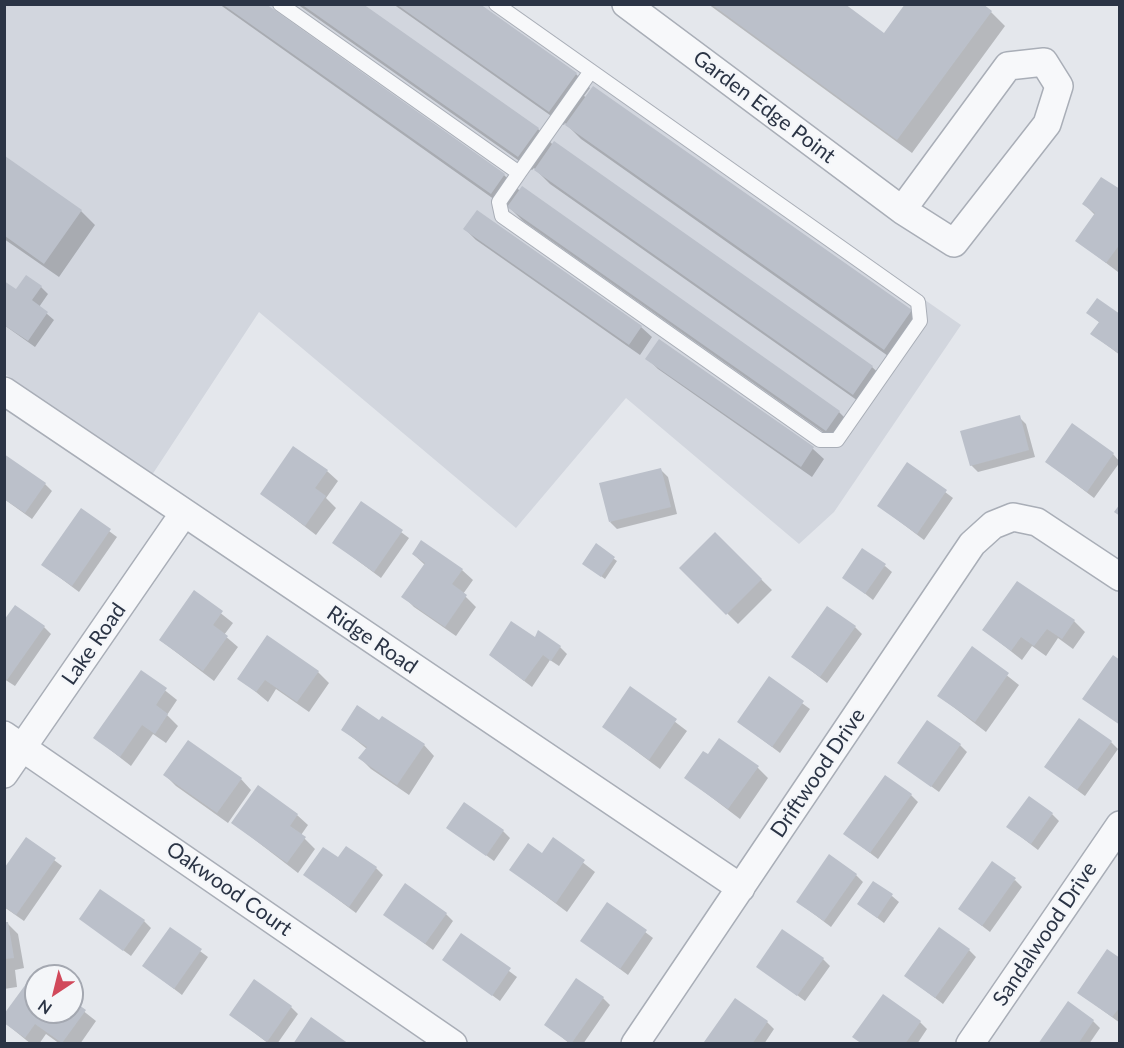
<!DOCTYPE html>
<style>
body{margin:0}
#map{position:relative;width:1124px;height:1048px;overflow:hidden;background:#e4e7ec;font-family:Lato,sans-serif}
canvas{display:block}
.frame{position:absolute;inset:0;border:6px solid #2b3445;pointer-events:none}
.north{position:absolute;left:24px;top:964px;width:60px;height:60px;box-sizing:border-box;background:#f4f6f9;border:2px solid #a4a8b1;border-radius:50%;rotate:215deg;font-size:16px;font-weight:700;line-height:24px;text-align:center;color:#2b3445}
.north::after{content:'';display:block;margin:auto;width:21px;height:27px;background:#d1495b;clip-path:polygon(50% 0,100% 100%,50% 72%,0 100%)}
</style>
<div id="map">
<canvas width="1124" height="1048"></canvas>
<div class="frame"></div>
<div class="north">N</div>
</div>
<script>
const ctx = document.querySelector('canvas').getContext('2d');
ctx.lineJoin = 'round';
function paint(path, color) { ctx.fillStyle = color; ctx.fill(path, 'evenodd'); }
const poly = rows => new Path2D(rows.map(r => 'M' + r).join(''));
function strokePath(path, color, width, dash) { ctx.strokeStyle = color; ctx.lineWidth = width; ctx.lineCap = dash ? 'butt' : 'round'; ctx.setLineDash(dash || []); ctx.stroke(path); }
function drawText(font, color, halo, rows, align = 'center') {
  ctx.font = font + ' Lato,sans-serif'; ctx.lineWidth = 4.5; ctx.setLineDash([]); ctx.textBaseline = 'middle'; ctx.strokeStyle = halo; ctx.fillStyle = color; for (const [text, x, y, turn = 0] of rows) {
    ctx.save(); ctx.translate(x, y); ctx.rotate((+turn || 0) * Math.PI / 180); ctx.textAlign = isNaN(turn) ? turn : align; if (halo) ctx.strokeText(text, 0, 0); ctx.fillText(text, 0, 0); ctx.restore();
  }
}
const built = poly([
 [4,5,500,5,961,325,834,512,799,544,626,398,516,528,259,312,152,475,5,374]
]);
const shadow = poly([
 [219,4,263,4,504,175,520,191,839,412,853,426,840,444,523,221,507,205,505,207],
 [297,4,360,4,538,129,553,145,555,143,872,367,887,381,868,408,550,184,534,168,532,170],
 [393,4,477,4,576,74,590,88,584,96,911,311,925,325,898,363,581,139,565,123,564,125],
 [708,4,843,4,885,35,991,12,1005,26,912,153],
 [4,158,81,211,95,225,59,277,4,239],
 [1120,191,1120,270,1118,272,1077,241,1095,215,1084,204],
 [465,229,641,327,652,337,640,355,476,240],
 [41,287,48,294,39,307,54,320,35,347,4,325,16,291],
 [1088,313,1120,315,1120,355,1092,334,1100,323],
 [660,341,813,449,824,459,812,477,658,369,647,358],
 [1019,417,1026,424,1035,457,978,472,971,465],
 [1113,454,1120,462,1094,498,1047,462],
 [908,464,953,498,924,540,879,506],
 [661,470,668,477,677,514,617,529,610,522],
 [327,471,338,481,326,498,336,508,316,535,262,494],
 [45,484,52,491,32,519,4,499],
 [362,503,409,538,381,578,334,543],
 [81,510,117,537,79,592,43,565],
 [715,534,772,590,738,624,681,568],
 [596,546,617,561,605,579,587,566],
 [413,554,462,570,473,580,463,594,476,607,456,636,414,607,403,596,425,565],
 [885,566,892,572,873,600,844,577],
 [1017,583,1074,621,1085,632,1073,649,1058,638,1046,656,1032,646,1022,660,984,630],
 [194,592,233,623,224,635,238,647,214,681,160,640],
 [4,623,44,627,51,634,15,686,4,679],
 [855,627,862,634,827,683,793,657],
 [535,639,560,647,567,654,559,666,550,660,532,687,490,655],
 [972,648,1019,685,986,732,939,696],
 [142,672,177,700,167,715,178,726,166,743,153,734,131,766,95,738],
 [318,672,329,683,309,712,276,689,268,702,239,678],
 [769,679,810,709,780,753,739,722],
 [631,688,687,731,660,769,604,727],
 [380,722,424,745,434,756,409,795,371,769,360,758,367,749,343,730],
 [1111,742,1118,749,1085,796,1046,767],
 [960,745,967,752,939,792,899,763],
 [708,756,758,768,768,778,740,819,686,778],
 [165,775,241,779,251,790,228,823,176,786],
 [911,795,918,802,878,859,845,834],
 [1052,814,1059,821,1038,850,1008,827],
 [297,815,308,825,301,835,315,849,298,873,233,823],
 [448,827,503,831,510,838,494,861],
 [26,839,62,866,24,921,4,907,4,870],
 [553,839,595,872,567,912,511,870,542,855],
 [338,859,376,868,383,875,356,913,305,875],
 [856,875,863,882,831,927,798,902],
 [1015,880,1022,887,990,932,960,909],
 [892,896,899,902,884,923,859,904],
 [608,904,653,938,628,975,582,941],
 [385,914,446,914,453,921,433,950],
 [81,919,144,921,151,928,131,956],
 [7,923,18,934,24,968,15,970,17,987,4,989,4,924],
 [170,929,208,957,182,995,144,966],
 [461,935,517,977,500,1001,444,960],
 [969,950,976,957,943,1004,906,976],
 [823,959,830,966,805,1001,758,966],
 [1120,960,1120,1023,1079,993],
 [36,976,36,1012,72,1012,72,1002,96,1021,80,1044,60,1044,46,1034,39,1044,31,1044,4,1022],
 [603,998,610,1005,583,1044,570,1044,546,1024],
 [291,1007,298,1014,277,1044,269,1044,231,1015],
 [1093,1021,1100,1028,1089,1044,1040,1044],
 [767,1022,774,1029,764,1044,708,1044],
 [920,1022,927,1029,917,1044,861,1043]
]);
const building = poly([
 [222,4,266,4,505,174,491,194],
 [301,4,363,4,539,128,518,157],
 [396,4,480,4,577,73,549,112],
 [711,4,845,4,884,33,905,4,983,4,992,11,897,140],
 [593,86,912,310,884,350,565,125],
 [554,141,873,366,853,395,534,170],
 [5,156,82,210,44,264,5,236],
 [1101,177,1120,189,1120,244,1106,263,1075,241,1095,213,1082,204],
 [522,186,840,411,826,431,507,207],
 [477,210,642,326,629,345,463,229],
 [26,275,42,286,32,300,48,312,28,341,4,325,4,281,16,289],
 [1097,298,1120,314,1118,353,1090,334,1099,322,1086,313],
 [659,339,814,447,801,467,645,359],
 [1020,415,1029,450,970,466,960,431],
 [1072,423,1114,453,1087,492,1045,462],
 [293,446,328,470,315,488,326,496,305,526,260,494],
 [4,454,46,483,25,513,4,499],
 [907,462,947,490,917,534,877,506],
 [661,468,671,507,609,522,599,483],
 [361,501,403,530,374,572,332,543],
 [1120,504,1120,516,1114,512],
 [81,508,111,529,72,586,41,565],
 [715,532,762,579,726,615,679,568],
 [421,540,463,569,452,584,467,595,445,627,401,597,425,563,412,554],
 [596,543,615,557,601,577,582,564],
 [862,548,886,564,865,594,842,578],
 [1017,581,1075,620,1062,639,1047,629,1034,646,1021,637,1011,651,982,630],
 [194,590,223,611,213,625,228,636,203,671,159,640],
 [15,605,45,626,7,680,4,678,4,620],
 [827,606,856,626,820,677,791,657],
 [511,621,535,637,538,630,561,646,551,661,543,655,524,681,489,655],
 [267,635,319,671,297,702,265,680,256,692,237,679],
 [972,646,1009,673,975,722,937,696],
 [1113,655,1120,660,1120,725,1082,699],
 [141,670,167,688,156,705,168,714,155,734,142,725,120,757,93,738],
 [769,676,804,701,772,747,737,722],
 [630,686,677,719,649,760,602,727],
 [357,705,379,720,382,716,425,744,397,785,358,758,367,747,341,730],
 [1079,718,1112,741,1077,790,1044,767],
 [927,720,961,744,931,787,897,763],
 [719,738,759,766,728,809,684,778,703,751,708,754],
 [188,740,242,778,217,813,163,775],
 [885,775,912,794,870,853,843,834],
 [258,785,298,814,290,826,306,837,287,863,231,823],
 [1029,796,1053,813,1031,844,1006,827],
 [464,802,504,830,486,856,446,828],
 [26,837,56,858,16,915,5,907,5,867],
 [553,837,585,860,556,903,509,870,528,843,542,853],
 [346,846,377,867,349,907,303,875,323,847,338,857],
 [829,854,857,874,824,921,796,902],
 [992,861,1016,878,982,926,958,909],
 [873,881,893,894,877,918,857,904],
 [405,883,447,913,425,944,383,915],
 [100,889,145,920,123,951,79,919],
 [607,902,647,930,620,969,580,941],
 [4,922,8,922,14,958,4,959],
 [170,927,202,949,174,989,142,966],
 [939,927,970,949,935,998,904,976],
 [782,929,824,958,797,996,756,967],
 [461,933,511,968,492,996,442,960],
 [1107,949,1120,958,1120,1007,1112,1017,1077,993],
 [34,973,38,976,36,976,36,1012,72,1012,72,1000,86,1010,62,1043,35,1024,25,1038,4,1023,4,1014],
 [576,978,604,997,571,1044,544,1025],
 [254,979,292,1006,267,1042,229,1015],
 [883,994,921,1021,905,1044,862,1044,852,1037],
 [735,998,768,1021,752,1044,707,1044,704,1042],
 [1068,1001,1094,1020,1078,1044,1038,1044],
 [311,1017,349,1044,293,1044]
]);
const lane = poly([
 [280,4,519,173,499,202,502,216,820,440,837,440,920,321,918,302,496,4],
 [519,173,591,71]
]);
const street = poly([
 [626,4,902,210,954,243,1047,124,1059,86,1044,62,1008,66,902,210],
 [4,391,741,888],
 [4,735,453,1044],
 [4,774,184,513],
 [635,1044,972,544,993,525,1013,517,1037,522,1120,577],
 [970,1044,1120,825]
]);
const streetNames = [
 ["Garden Edge Point",764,107,37],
 ["Ridge Road",372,640,34],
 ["Lake Road",94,644,-55],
 ["Driftwood Drive",818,773,-56],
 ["Oakwood Court",229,889,35],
 ["Sandalwood Drive",1045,934,-56]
];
paint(built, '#d2d6de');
paint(shadow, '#0003');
paint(building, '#bbc0ca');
strokePath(lane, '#a9aeb7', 16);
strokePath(street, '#a9aeb7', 30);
strokePath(lane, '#f7f8fa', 14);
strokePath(street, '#f7f8fa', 27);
drawText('21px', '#2b3445', '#f4f6f9', streetNames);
</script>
